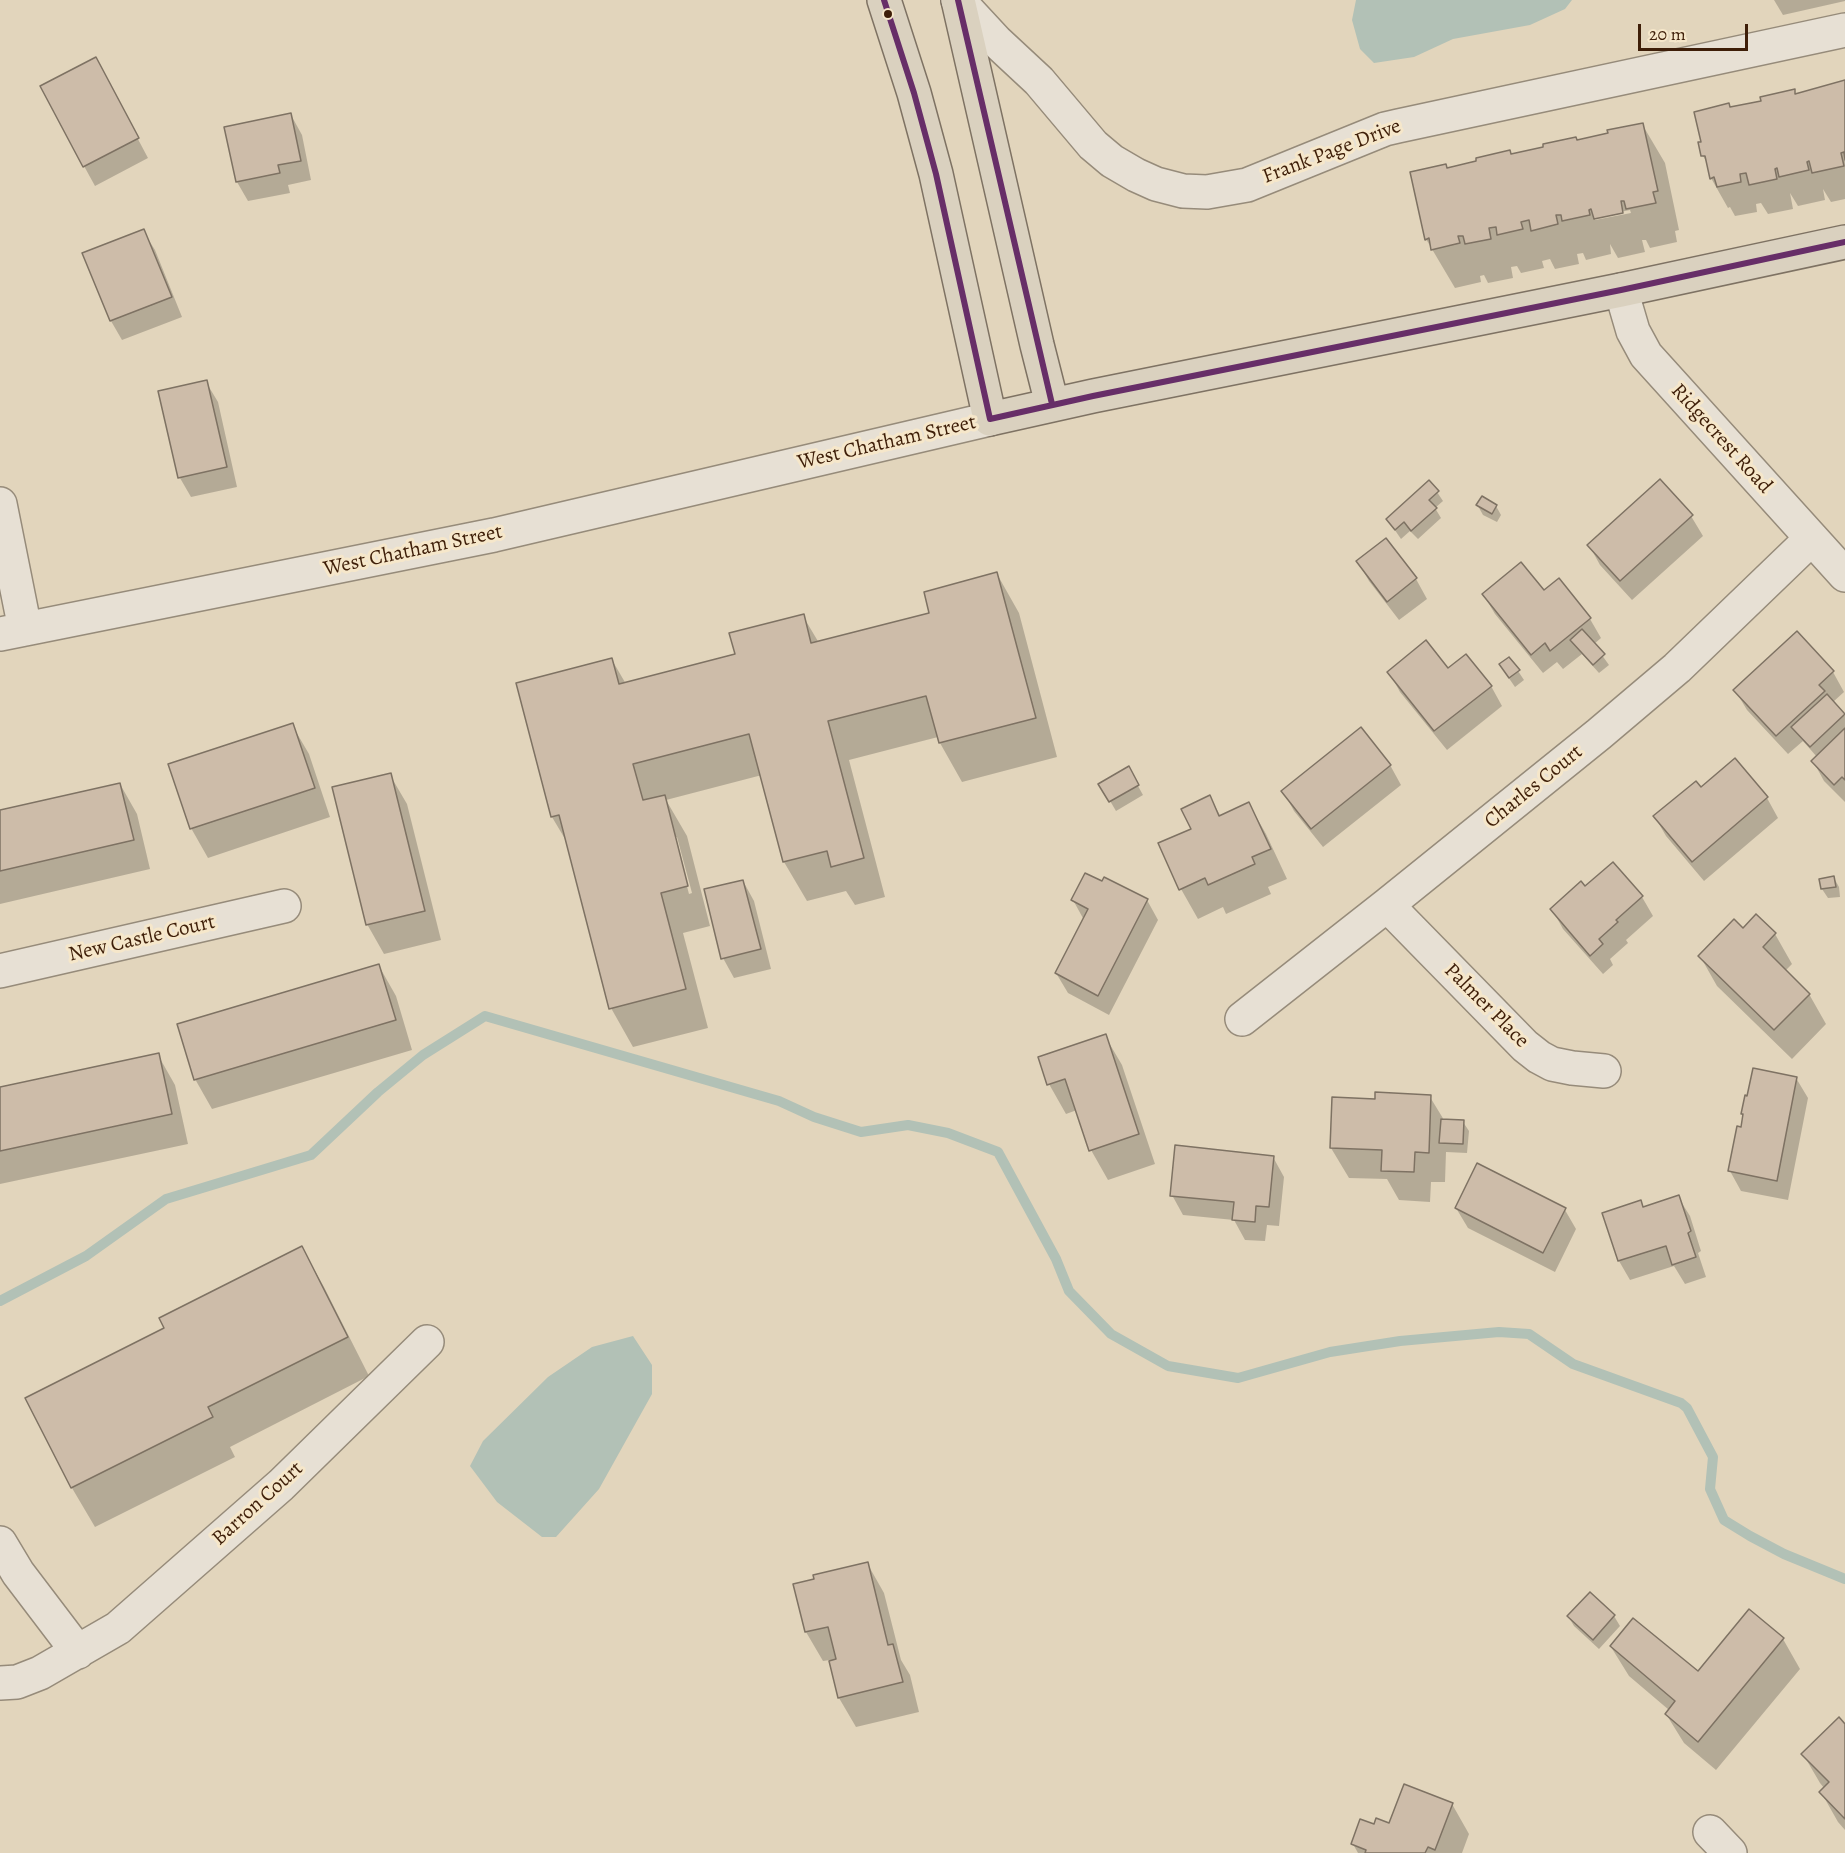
<!DOCTYPE html>
<style>
body{margin:0}
#map{position:relative;width:1845px;height:1853px;overflow:hidden;background:#e2d5bc;font-family:Alegreya,serif}
canvas{display:block}
.scale{position:absolute;left:1638px;top:24px;width:110px;height:27px;box-sizing:border-box;border:3px solid #3e1e08;border-top:0;padding-left:8px;font-size:18px;line-height:21px;white-space:nowrap;color:#3e1e08;-webkit-text-stroke:4px #f6e7ca;paint-order:stroke}
</style>
<div id="map">
<canvas width="1845" height="1853"></canvas>
<div class="scale">20 m</div>
</div>
<script>
const ctx = document.querySelector('canvas').getContext('2d');
ctx.lineJoin = 'round';
function paint(path, color) { ctx.fillStyle = color; ctx.fill(path, 'evenodd'); }
const poly = rows => new Path2D(rows.map(r => 'M' + r).join(''));
function strokePath(path, color, width, dash) { ctx.strokeStyle = color; ctx.lineWidth = width; ctx.lineCap = dash ? 'butt' : 'round'; ctx.setLineDash(dash || []); ctx.stroke(path); }
function drawText(font, color, halo, rows, align = 'center') {
  ctx.font = font + ' Alegreya,serif'; ctx.lineWidth = 6; ctx.setLineDash([]); ctx.textBaseline = 'middle'; ctx.strokeStyle = halo; ctx.fillStyle = color; for (const [text, x, y, turn = 0] of rows) {
    ctx.save(); ctx.translate(x, y); ctx.rotate((+turn || 0) * Math.PI / 180); ctx.textAlign = isNaN(turn) ? turn : align; if (halo) ctx.strokeText(text, 0, 0); ctx.fillText(text, 0, 0); ctx.restore();
  }
}
const water = poly([
 [1356,0,1572,0,1565,9,1530,25,1453,39,1414,57,1374,63,1360,49,1352,20],
 [633,1336,652,1365,652,1394,599,1489,556,1537,542,1537,497,1502,470,1466,483,1441,548,1377,592,1347]
]);
const shadow = poly([
 [1774,0,1845,0,1845,1,1783,15],
 [106,79,148,158,95,186,84,166],
 [1845,81,1845,199,1831,202,1823,189,1825,200,1798,206,1790,193,1793,209,1768,214,1761,203,1756,204,1757,212,1735,216,1730,207,1728,208,1711,178,1709,166,1703,156,1730,109,1763,102,1794,91,1796,95],
 [291,115,302,135,311,180,288,185,290,193,248,201,237,182,226,128],
 [1642,124,1665,163,1679,230,1675,231,1677,242,1650,248,1646,240,1642,240,1645,252,1618,258,1610,244,1611,254,1586,260,1583,253,1577,254,1579,264,1555,269,1550,259,1542,261,1544,268,1521,273,1517,266,1511,267,1513,278,1488,283,1484,275,1480,276,1481,282,1455,288,1426,239,1447,169,1577,141],
 [1630,210,1631,213,1595,220,1595,217],
 [143,231,155,250,182,317,122,340,111,321,84,254],
 [206,382,218,402,237,487,191,497,180,478,160,393],
 [1437,492,1443,501,1435,508,1441,518,1418,539,1410,531,1401,539,1388,520],
 [1478,506,1496,506,1501,515,1497,522,1483,515],
 [1691,516,1703,536,1632,600,1600,565,1589,545],
 [1358,562,1416,579,1427,599,1399,620,1369,581],
 [997,574,1019,613,1057,757,962,782,940,743,938,737,849,760,885,897,855,905,846,891,807,901,784,862,762,775,666,800,687,836,710,926,683,933,708,1028,633,1047,611,1008,568,844,552,817,518,684,612,660,626,684,737,655,803,616,819,643,931,614],
 [674,837,677,837,692,893,689,894],
 [1544,592,1590,619,1601,638,1594,644,1609,665,1599,673,1582,654,1563,669,1557,662,1543,673,1495,614,1483,594],
 [1797,633,1833,672,1844,692,1833,702,1845,716,1845,802,1824,781,1813,761,1817,757,1803,741,1788,754,1747,710,1735,690],
 [1448,670,1491,686,1502,706,1447,750,1400,692,1389,672],
 [1518,671,1524,680,1515,687,1506,674],
 [292,725,309,754,330,817,208,858,191,828],
 [1735,760,1767,798,1778,818,1704,881,1666,836,1655,817,1701,789],
 [1390,765,1401,785,1323,847,1294,811,1283,791],
 [1128,768,1143,795,1116,811,1100,784],
 [390,775,407,804,441,940,384,954,367,924],
 [120,784,137,814,150,869,0,904,0,812],
 [1210,797,1221,817,1249,804,1266,834,1287,879,1268,887,1271,894,1226,914,1223,907,1198,919,1181,889,1193,830],
 [1834,878,1839,887,1840,897,1828,898,1822,889],
 [743,881,754,901,771,969,734,978,723,958],
 [1102,884,1147,900,1158,920,1109,1015,1068,993,1056,973,1084,920,1073,900],
 [1585,888,1642,897,1653,916,1626,940,1628,943,1610,959,1613,965,1603,974,1563,929,1552,909],
 [1756,916,1775,934,1792,964,1785,971,1809,994,1826,1024,1792,1059,1717,986,1700,956,1743,930],
 [379,966,396,996,412,1050,212,1109,195,1079],
 [1105,1036,1122,1065,1155,1164,1108,1180,1091,1150,1077,1110,1066,1114,1049,1084],
 [158,1055,175,1085,188,1144,0,1184,0,1089],
 [1796,1078,1808,1098,1788,1200,1741,1191,1730,1171,1742,1129,1744,1116,1742,1113],
 [1430,1097,1444,1120,1463,1122,1469,1131,1467,1153,1446,1152,1445,1182,1431,1182,1430,1202,1399,1200,1387,1179,1349,1178,1331,1148,1376,1100],
 [1273,1157,1284,1177,1279,1226,1267,1225,1265,1241,1245,1240,1234,1220,1183,1215,1172,1195],
 [1678,1197,1690,1216,1701,1251,1698,1253,1706,1277,1685,1284,1674,1266,1630,1280,1619,1261,1604,1214,1644,1208],
 [1456,1208,1565,1210,1576,1229,1555,1272,1468,1228],
 [302,1248,324,1287,369,1376,230,1447,235,1457,95,1527,72,1488,27,1399,166,1329],
 [867,1563,884,1593,901,1660,910,1675,919,1712,856,1727,839,1698,830,1660,823,1661,806,1632,794,1585],
 [1590,1594,1614,1616,1620,1626,1599,1649,1574,1626,1568,1616],
 [1783,1639,1800,1669,1716,1770,1684,1743,1666,1714,1669,1710,1629,1676,1611,1647,1698,1673],
 [1845,1726,1845,1830,1838,1822,1821,1792,1824,1788,1820,1783,1803,1754],
 [1452,1804,1469,1834,1462,1853,1358,1853,1353,1844,1375,1826,1390,1825]
]);
const stream = poly([
 [0,1301,86,1256,166,1199,311,1155,378,1092,423,1055,485,1016,779,1101,814,1117,861,1132,908,1125,948,1133,998,1152,1056,1259,1069,1291,1111,1334,1168,1366,1238,1378,1330,1352,1400,1341,1499,1332,1529,1334,1573,1364,1681,1403,1687,1408,1713,1457,1710,1489,1724,1520,1750,1536,1784,1554,1845,1579]
]);
const building = poly([
 [96,57,139,138,83,167,40,86,96,57],
 [1845,80,1845,160,1844,152,1841,153,1844,166,1812,173,1809,161,1807,162,1809,170,1779,177,1777,168,1775,169,1777,179,1749,185,1746,173,1740,174,1741,182,1717,187,1714,177,1710,179,1705,156,1701,156,1698,142,1701,142,1694,112,1729,103,1730,107,1761,101,1760,97,1795,89,1795,94,1845,80],
 [291,113,301,161,278,165,280,173,236,182,224,127,291,113],
 [1643,123,1658,191,1653,192,1656,203,1626,209,1624,201,1621,201,1623,213,1594,219,1591,209,1589,210,1590,215,1562,221,1561,215,1556,215,1558,224,1531,231,1529,220,1521,222,1523,229,1497,235,1496,227,1489,228,1491,239,1465,244,1463,236,1458,236,1460,243,1431,250,1429,238,1425,240,1410,172,1446,164,1447,168,1476,161,1476,158,1510,150,1511,154,1543,147,1543,144,1576,137,1577,140,1608,133,1607,130,1643,123],
 [144,229,172,297,110,321,82,253,144,229],
 [207,380,227,467,178,478,158,391,207,380],
 [1660,479,1693,515,1620,581,1587,545,1660,479],
 [1429,480,1439,491,1429,500,1437,508,1411,531,1404,522,1395,530,1386,519,1429,480],
 [1482,496,1497,505,1492,514,1476,505,1482,496],
 [1386,538,1417,578,1387,602,1356,561,1386,538],
 [1521,562,1544,590,1559,578,1591,618,1550,651,1545,643,1531,655,1482,594,1521,562],
 [997,572,1036,718,939,743,926,696,828,721,864,858,831,867,827,851,783,862,749,734,633,764,643,800,665,795,688,886,661,893,686,989,609,1009,559,815,551,817,516,683,612,658,619,684,735,654,729,633,804,614,811,643,929,613,924,592,997,572],
 [1582,629,1605,654,1593,665,1570,640,1582,629],
 [1797,631,1834,671,1819,685,1825,691,1776,736,1733,690,1797,631],
 [1426,640,1448,668,1466,654,1492,686,1434,731,1387,672,1426,640],
 [1509,657,1520,670,1509,678,1499,664,1509,657],
 [1827,694,1845,714,1810,747,1791,727,1827,694],
 [293,723,315,788,190,829,168,764,293,723],
 [1361,727,1391,765,1311,829,1281,791,1361,727],
 [1845,728,1845,780,1842,777,1834,785,1811,761,1845,728],
 [1735,758,1768,797,1692,862,1653,816,1696,781,1701,787,1735,758],
 [1129,766,1139,785,1109,802,1098,784,1129,766],
 [391,773,425,911,366,925,332,787,391,773],
 [120,783,134,840,0,871,0,810,120,783],
 [1210,795,1219,816,1249,802,1271,849,1252,857,1255,864,1208,885,1205,878,1179,890,1158,843,1191,829,1181,809,1210,795],
 [1613,862,1643,896,1616,920,1618,922,1599,939,1603,944,1590,956,1550,909,1581,881,1585,886,1613,862],
 [1085,873,1102,881,1104,877,1148,899,1098,996,1055,973,1088,909,1071,900,1085,873],
 [1834,876,1836,887,1821,889,1819,879,1834,876],
 [743,880,761,949,721,959,704,889,743,880],
 [1756,914,1776,933,1763,947,1810,994,1774,1030,1698,956,1734,919,1743,928,1756,914],
 [379,964,396,1020,194,1080,177,1024,379,964],
 [1106,1034,1139,1134,1089,1151,1065,1079,1047,1085,1038,1057,1106,1034],
 [159,1053,172,1114,0,1151,0,1087,159,1053],
 [1753,1068,1797,1077,1777,1181,1728,1171,1737,1126,1741,1127,1743,1114,1741,1114,1745,1095,1747,1096,1753,1068],
 [1375,1092,1431,1095,1429,1153,1415,1152,1414,1172,1381,1171,1382,1150,1330,1148,1332,1097,1375,1099,1375,1092],
 [1441,1119,1464,1120,1463,1144,1439,1143,1441,1119],
 [1175,1145,1274,1156,1269,1207,1256,1206,1255,1222,1232,1220,1234,1202,1170,1196,1175,1145],
 [1477,1163,1566,1208,1543,1253,1455,1208,1477,1163],
 [1679,1195,1691,1231,1688,1233,1696,1257,1672,1265,1666,1246,1618,1261,1602,1213,1641,1200,1643,1207,1679,1195],
 [302,1246,348,1337,208,1407,213,1417,71,1488,25,1398,164,1328,159,1318,302,1246],
 [868,1562,888,1645,893,1644,903,1682,838,1698,829,1661,836,1659,828,1627,805,1632,793,1584,814,1579,813,1575,868,1562],
 [1590,1592,1615,1615,1593,1640,1567,1616,1590,1592],
 [1749,1609,1784,1638,1698,1742,1665,1714,1675,1701,1610,1646,1633,1618,1698,1671,1749,1609],
 [1839,1717,1845,1724,1845,1819,1819,1792,1829,1782,1801,1754,1839,1717],
 [1404,1784,1453,1803,1435,1850,1428,1847,1425,1853,1365,1853,1366,1850,1351,1844,1360,1819,1374,1824,1376,1818,1389,1823,1404,1784]
]);
const minor = poly([
 [958,0,996,41,1039,81,1093,145,1112,161,1136,175,1156,184,1183,191,1207,192,1247,185,1385,129,1398,126,1845,30],
 [1621,290,1633,331,1646,355,1845,575],
 [0,504,25,629],
 [0,634,494,535,990,419],
 [1387,905,1525,1046,1539,1057,1552,1064,1572,1068,1604,1071],
 [0,971,284,906],
 [1242,1019,1387,905,1599,734,1677,668,1811,539],
 [0,1543,18,1573,78,1652],
 [0,1683,17,1682,40,1673,118,1628,281,1485,427,1342],
 [1710,1832,1730,1853]
]);
const major = poly([
 [884,0,914,93,936,174,990,419,1093,396,1621,290,1845,242],
 [958,0,1037,345,1052,404]
]);
const bus1 = poly([
 [884,0,914,93,936,174,990,419,1093,396,1621,290,1845,242],
 [958,0,1052,404]
]);
const markers = [
 [888,14,5,"#3e1e08"]
];
const streetNames = [
 ["Frank Page Drive",1332,152,-21],
 ["Ridgecrest Road",1721,439,48],
 ["West Chatham Street",887,443,-13],
 ["West Chatham Street",413,551,-12],
 ["Charles Court",1534,787,-39],
 ["New Castle Court",142,939,-13],
 ["Palmer Place",1486,1006,45],
 ["Barron Court",258,1504,-42]
];
paint(water, '#b2c1b6');
paint(shadow, '#0003');
strokePath(stream, '#b2c1b6', 10);
paint(building, '#cdbca9');
strokePath(building, '#7e7263', 1.5);
strokePath(minor, '#968b7a', 36);
strokePath(major, '#7e7263', 36);
strokePath(minor, '#e7e0d4', 33);
strokePath(major, '#dad1bf', 33);
strokePath(bus1, '#672e68', 6);
for (const [x, y, r, color] of markers) { const dot = new Path2D(); dot.arc(x, y, r, 0, 2 * Math.PI); ctx.fillStyle = color; ctx.fill(dot); strokePath(dot, '#f6e7ca', 2); }
drawText('21px', '#3e1e08', '#f6e7ca', streetNames);
</script>
